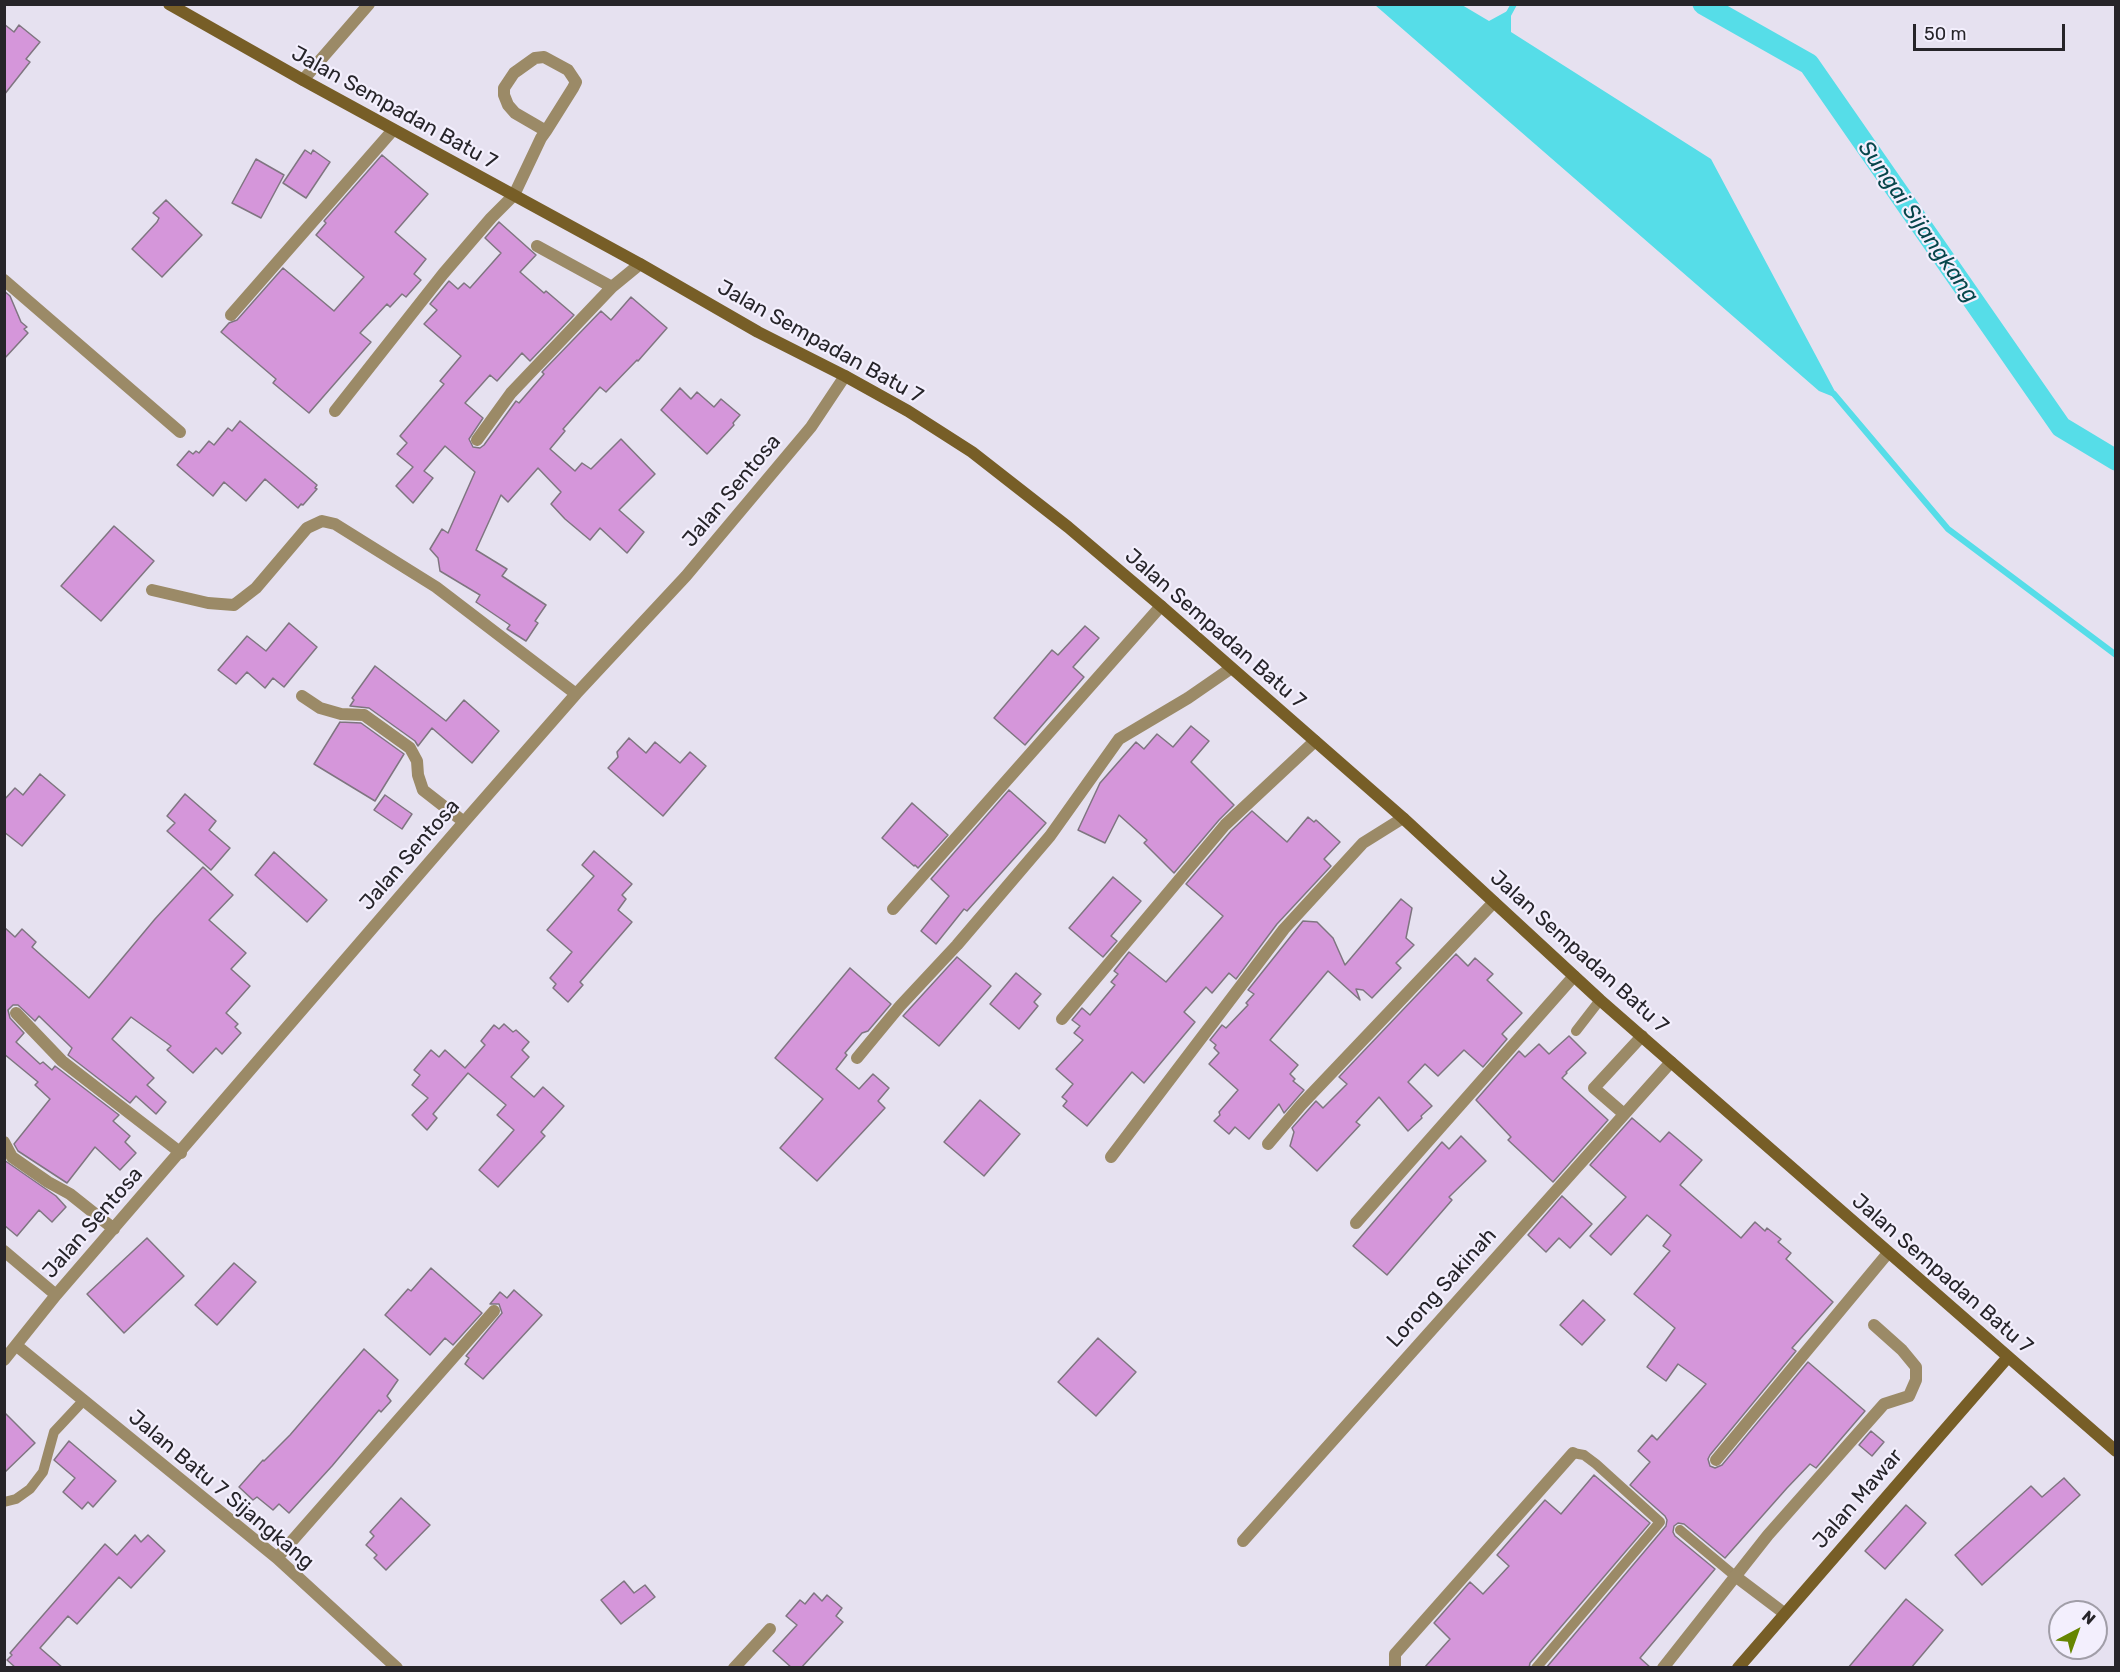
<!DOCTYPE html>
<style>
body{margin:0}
#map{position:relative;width:2120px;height:1672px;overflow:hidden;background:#e6e1f0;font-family:Rubik,sans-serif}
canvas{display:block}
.frame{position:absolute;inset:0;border:6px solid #262429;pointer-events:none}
.north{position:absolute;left:2048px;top:1600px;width:60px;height:60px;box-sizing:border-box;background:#f3effd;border:2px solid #a19ea8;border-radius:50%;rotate:41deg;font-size:16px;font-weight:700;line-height:24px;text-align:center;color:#262429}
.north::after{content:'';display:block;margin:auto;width:21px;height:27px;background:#668600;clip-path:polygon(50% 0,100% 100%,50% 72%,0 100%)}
.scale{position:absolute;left:1913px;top:24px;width:152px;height:27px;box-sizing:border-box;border:3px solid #262429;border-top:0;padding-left:8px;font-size:18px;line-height:21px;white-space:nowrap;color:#262429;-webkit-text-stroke:4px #f3effd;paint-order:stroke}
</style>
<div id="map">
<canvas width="2120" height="1672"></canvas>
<div class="frame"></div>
<div class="north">N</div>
<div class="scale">50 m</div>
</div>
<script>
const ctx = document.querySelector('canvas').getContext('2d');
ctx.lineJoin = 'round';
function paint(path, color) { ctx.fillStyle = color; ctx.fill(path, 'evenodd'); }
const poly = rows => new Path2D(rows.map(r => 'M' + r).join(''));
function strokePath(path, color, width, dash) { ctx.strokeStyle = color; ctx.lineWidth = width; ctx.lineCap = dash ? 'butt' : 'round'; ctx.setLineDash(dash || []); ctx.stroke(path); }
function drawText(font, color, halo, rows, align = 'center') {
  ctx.font = font + ' Rubik,sans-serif'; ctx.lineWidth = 4.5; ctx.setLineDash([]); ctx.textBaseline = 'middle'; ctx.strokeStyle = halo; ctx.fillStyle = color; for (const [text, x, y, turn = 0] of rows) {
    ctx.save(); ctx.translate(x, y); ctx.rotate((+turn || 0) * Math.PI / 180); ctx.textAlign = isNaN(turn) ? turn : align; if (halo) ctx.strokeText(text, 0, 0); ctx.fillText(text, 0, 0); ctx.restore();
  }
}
const water = poly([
 [1375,5,1462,5,1489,21,1511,9,1511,32,1711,159,1839,399,1819,391]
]);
const stream = poly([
 [1508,15,1514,4],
 [1834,394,1948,529,2116,655]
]);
const canal = poly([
 [1703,4,1809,64,2061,427,2116,460]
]);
const building = poly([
 [4,24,14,32,19,25,40,42,26,59,30,62,4,95,4,24],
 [305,150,311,154,313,150,330,162,306,198,283,183,305,150],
 [382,155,428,194,395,232,426,259,414,274,421,280,406,297,402,294,390,307,387,304,360,333,371,342,309,413,273,383,276,379,221,332,229,323,237,320,283,268,334,311,364,277,316,235,326,223,324,221,382,155],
 [256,159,284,175,261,218,232,203,256,159],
 [166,200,202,235,162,277,132,249,157,222,159,218,153,213,166,200],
 [499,222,536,255,520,272,544,293,546,291,574,315,530,361,522,353,497,381,490,375,465,403,483,418,469,439,473,447,480,448,484,445,516,401,519,403,544,374,542,372,601,311,611,320,631,297,667,328,638,361,637,360,606,392,600,387,563,429,565,431,550,449,575,471,582,463,591,469,621,439,655,474,619,510,644,532,627,553,600,528,590,540,565,519,551,504,561,492,538,468,508,502,501,495,476,550,507,569,502,576,546,605,535,621,538,623,526,641,507,629,510,625,476,602,480,595,440,571,438,558,430,549,442,529,448,533,475,472,445,446,424,471,433,478,413,503,396,486,413,467,397,454,407,443,400,436,444,384,440,381,461,356,424,324,437,310,430,304,449,281,458,289,464,283,470,288,501,253,485,238,499,222],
 [4,291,10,296,21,322,27,327,24,329,28,333,4,359,4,291],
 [680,388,691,399,697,392,714,407,721,399,740,415,733,423,734,425,707,454,661,410,680,388],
 [240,421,317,485,315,488,317,489,303,505,301,504,298,508,265,479,246,501,224,482,213,496,177,465,189,451,193,454,196,451,199,453,209,441,214,445,228,428,232,431,240,421],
 [114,526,154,561,101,621,61,586,114,526],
 [289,623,317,647,284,687,273,678,265,688,247,672,236,684,218,670,247,636,266,651,289,623],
 [1085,626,1099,638,1073,667,1084,677,1025,745,994,718,1052,650,1058,655,1085,626],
 [375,666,446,721,464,700,499,731,472,763,432,728,418,746,415,741,369,708,350,706,354,700,352,698,375,666],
 [340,722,361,723,404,754,375,801,314,764,340,722],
 [1191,726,1209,741,1191,762,1234,805,1219,820,1174,873,1144,843,1147,840,1119,815,1105,843,1078,830,1100,783,1136,742,1144,749,1157,734,1173,747,1191,726],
 [629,738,646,753,655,742,680,763,690,752,706,766,663,816,608,768,618,757,617,752,629,738],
 [40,774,65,795,22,846,4,832,4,800,15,788,23,795,40,774],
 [1009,790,1046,823,967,911,964,909,936,944,921,931,949,896,931,879,1009,790],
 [185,794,216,821,209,830,230,848,211,870,167,831,175,823,167,816,185,794],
 [385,795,412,814,402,829,374,810,385,795],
 [912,803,948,835,918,868,915,865,914,866,882,838,912,803],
 [1252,811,1287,842,1308,817,1314,822,1316,820,1340,842,1324,859,1331,866,1277,924,1236,979,1229,973,1212,993,1206,987,1184,1012,1195,1022,1144,1083,1132,1072,1087,1126,1063,1106,1067,1101,1062,1097,1073,1084,1056,1069,1083,1040,1074,1033,1080,1026,1072,1020,1082,1008,1090,1015,1115,985,1111,982,1118,974,1114,971,1129,952,1166,982,1223,916,1186,884,1231,831,1252,811],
 [594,851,632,884,622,895,626,899,618,910,632,922,580,982,583,985,568,1002,553,988,556,984,550,978,572,952,547,930,594,876,582,865,594,851],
 [274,852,327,900,307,922,255,875,274,852],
 [203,867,233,895,209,920,246,953,231,969,250,986,226,1013,238,1024,235,1027,241,1033,222,1054,216,1048,193,1073,167,1050,171,1046,131,1017,112,1039,154,1078,147,1085,166,1102,156,1114,136,1096,130,1103,68,1055,72,1048,39,1016,35,1021,18,1005,13,1005,8,1010,10,1018,24,1033,16,1042,40,1064,43,1062,52,1070,55,1066,119,1115,113,1121,130,1136,125,1142,136,1153,120,1170,95,1147,67,1183,18,1151,14,1144,50,1099,35,1085,38,1082,4,1054,4,927,15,937,22,929,36,942,32,947,89,998,155,919,203,867],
 [1113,877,1141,901,1111,936,1117,941,1103,957,1069,928,1113,877],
 [1401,899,1412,908,1406,938,1414,945,1396,963,1401,968,1372,998,1363,990,1356,989,1360,1000,1328,971,1270,1040,1298,1065,1290,1074,1295,1079,1293,1081,1304,1090,1284,1113,1279,1104,1249,1139,1235,1127,1229,1134,1214,1121,1220,1115,1219,1112,1238,1090,1209,1064,1219,1053,1214,1048,1216,1045,1210,1040,1222,1025,1226,1028,1248,1005,1246,1003,1254,994,1248,990,1303,921,1317,922,1333,938,1345,965,1401,899],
 [1456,954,1468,966,1475,958,1493,974,1487,980,1522,1013,1502,1034,1507,1039,1483,1067,1464,1050,1438,1076,1425,1064,1408,1082,1432,1106,1421,1116,1422,1118,1408,1131,1379,1097,1356,1122,1360,1125,1317,1171,1290,1146,1294,1132,1292,1128,1316,1101,1323,1108,1347,1084,1339,1077,1456,954],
 [957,957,991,986,939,1046,903,1016,957,957],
 [850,968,891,1004,868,1031,862,1033,845,1053,847,1055,836,1069,859,1089,873,1074,889,1088,878,1101,885,1108,817,1181,780,1148,823,1099,775,1058,850,968],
 [1016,973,1041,994,1034,1002,1038,1006,1019,1029,990,1004,1016,973],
 [504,1024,513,1032,516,1030,529,1042,522,1050,529,1057,511,1077,534,1097,543,1087,564,1106,541,1132,545,1136,498,1187,479,1170,514,1130,497,1115,506,1105,468,1073,433,1114,437,1118,427,1130,412,1115,428,1098,412,1085,420,1075,414,1070,431,1050,439,1057,445,1050,465,1068,485,1045,481,1041,494,1025,499,1029,504,1024],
 [1569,1036,1586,1053,1566,1072,1567,1073,1562,1078,1608,1120,1553,1182,1508,1140,1511,1137,1476,1100,1519,1051,1525,1057,1539,1044,1549,1054,1569,1036],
 [980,1100,1020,1134,984,1176,944,1142,980,1100],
 [1632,1118,1660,1142,1669,1132,1702,1160,1680,1185,1741,1238,1755,1222,1765,1231,1767,1228,1781,1239,1778,1242,1791,1253,1786,1259,1833,1302,1792,1348,1796,1351,1710,1455,1708,1459,1710,1466,1715,1468,1722,1465,1808,1362,1865,1411,1816,1468,1810,1464,1787,1488,1725,1558,1684,1524,1678,1523,1674,1526,1673,1532,1675,1536,1715,1569,1640,1658,1651,1668,1546,1668,1666,1526,1667,1520,1665,1516,1630,1485,1650,1462,1638,1451,1652,1435,1657,1440,1706,1384,1678,1364,1666,1381,1647,1367,1675,1328,1634,1294,1670,1251,1663,1246,1671,1235,1647,1215,1611,1255,1590,1236,1626,1197,1590,1165,1632,1118],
 [1461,1136,1486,1161,1449,1197,1452,1200,1387,1275,1353,1246,1442,1142,1449,1149,1461,1136],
 [4,1160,56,1196,66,1207,52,1222,39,1210,17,1236,4,1225,4,1160],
 [1562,1196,1592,1224,1570,1248,1559,1238,1546,1252,1528,1235,1562,1196],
 [147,1238,184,1276,124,1333,87,1294,147,1238],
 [234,1263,256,1282,217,1325,195,1305,234,1263],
 [431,1268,482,1313,453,1345,445,1338,430,1355,385,1315,408,1289,411,1291,431,1268],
 [514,1290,542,1315,483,1379,465,1364,469,1358,466,1356,502,1313,499,1304,490,1304,500,1292,507,1298,514,1290],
 [1583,1300,1605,1320,1582,1345,1560,1325,1583,1300],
 [1098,1338,1136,1372,1096,1416,1058,1382,1098,1338],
 [364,1349,398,1380,387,1396,391,1401,381,1412,379,1410,332,1466,289,1513,279,1504,273,1510,257,1497,253,1500,239,1487,263,1460,264,1461,290,1435,364,1349],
 [4,1412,35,1443,4,1473,4,1412],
 [1871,1431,1884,1442,1872,1456,1859,1445,1871,1431],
 [69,1441,116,1481,93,1507,88,1502,82,1509,63,1492,75,1478,54,1460,69,1441],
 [1594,1475,1650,1523,1530,1663,1529,1668,1424,1668,1450,1639,1434,1623,1470,1582,1483,1594,1509,1566,1497,1555,1545,1500,1561,1514,1594,1475],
 [2064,1478,2080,1495,1982,1585,1955,1555,2031,1486,2042,1497,2064,1478],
 [401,1498,430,1525,386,1570,374,1558,377,1555,366,1545,374,1536,370,1532,401,1498],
 [1906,1505,1926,1523,1885,1569,1865,1551,1906,1505],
 [135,1535,141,1542,148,1535,165,1551,131,1588,119,1577,77,1624,68,1616,40,1648,63,1668,16,1668,7,1660,12,1655,10,1653,105,1544,117,1555,135,1535],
 [624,1581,634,1593,645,1585,655,1597,621,1624,601,1600,624,1581],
 [814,1593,822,1601,827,1595,842,1608,836,1616,843,1622,801,1668,792,1668,773,1651,797,1625,786,1616,800,1600,805,1604,814,1593],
 [1906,1599,1943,1630,1911,1668,1848,1668,1906,1599]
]);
const lane = poly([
 [1576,1031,1600,1000],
 [4,1502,16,1499,30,1489,43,1472,54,1432,83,1401],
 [1680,1530,1735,1576],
 [1536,1668,1660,1522,1596,1464,1584,1455,1573,1453]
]);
const street = poly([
 [303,80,369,4],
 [537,246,612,287],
 [4,280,180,432],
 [231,315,393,130],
 [335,411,443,274,491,218,514,195,541,138,546,131,573,88,576,82,568,70,544,57,535,58,514,73,504,88,504,95,508,105,515,113,546,131],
 [477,440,511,393,612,287,640,264],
 [152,590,208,603,234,605,256,588,307,528,322,521,335,524,436,587,576,694],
 [302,696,320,708,341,714,364,715,410,748,417,761,418,775,423,790,464,822],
 [893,909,1161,606],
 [16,1013,62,1061,181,1153],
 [1062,1019,1225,825,1315,741],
 [857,1058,900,1006,957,945,1050,836,1119,739,1188,698,1230,669],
 [1624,1114,1594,1088,1642,1036],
 [4,1142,12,1157,48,1182,70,1194,114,1229],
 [1268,1144,1301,1105,1494,902],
 [1111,1157,1284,929,1363,843,1403,818],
 [1356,1223,1574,976],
 [4,1251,56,1295],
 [17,1346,277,1558,397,1668],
 [4,1360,56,1295,464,822,576,694,686,576,811,427,845,376],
 [1716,1460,1888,1253],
 [1243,1541,1671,1062],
 [277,1558,494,1311],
 [1735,1576,1784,1613],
 [734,1668,770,1629],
 [1395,1668,1395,1654,1573,1453],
 [1663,1668,1768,1535,1884,1404,1909,1396,1916,1380,1916,1367,1902,1350,1874,1325]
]);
const secondary = poly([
 [169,4,303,80,640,264,758,332,845,376,908,411,972,452,1068,527,1161,606,1403,818,1600,1000,2116,1451],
 [1738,1668,2008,1357]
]);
const streetNames = [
 ["Jalan Sempadan Batu 7",394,108,29],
 ["Jalan Sempadan Batu 7",820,342,29],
 ["Jalan Sentosa",732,491,-50],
 ["Jalan Sempadan Batu 7",1215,629,41],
 ["Jalan Sentosa",410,855,-49],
 ["Jalan Sempadan Batu 7",1579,952,42],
 ["Jalan Sentosa",93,1223,-49],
 ["Jalan Sempadan Batu 7",1942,1274,41],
 ["Lorong Sakinah",1442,1288,-48],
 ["Jalan Batu 7 Sijangkang",221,1490,40],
 ["Jalan Mawar",1858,1499,-49]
];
const waterNames = [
 ["Sungai Sijangkang",1918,222,55]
];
paint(water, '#56dde8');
strokePath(stream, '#56dde8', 6);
strokePath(canal, '#56dde8', 21);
paint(building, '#d596da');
strokePath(building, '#7f7580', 1.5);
strokePath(lane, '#9b8a67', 10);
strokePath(street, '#9b8a67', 12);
strokePath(secondary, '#775e27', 12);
drawText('21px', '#262429', '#f3effd', streetNames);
drawText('italic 22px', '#07464b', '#f3effd', waterNames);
</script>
